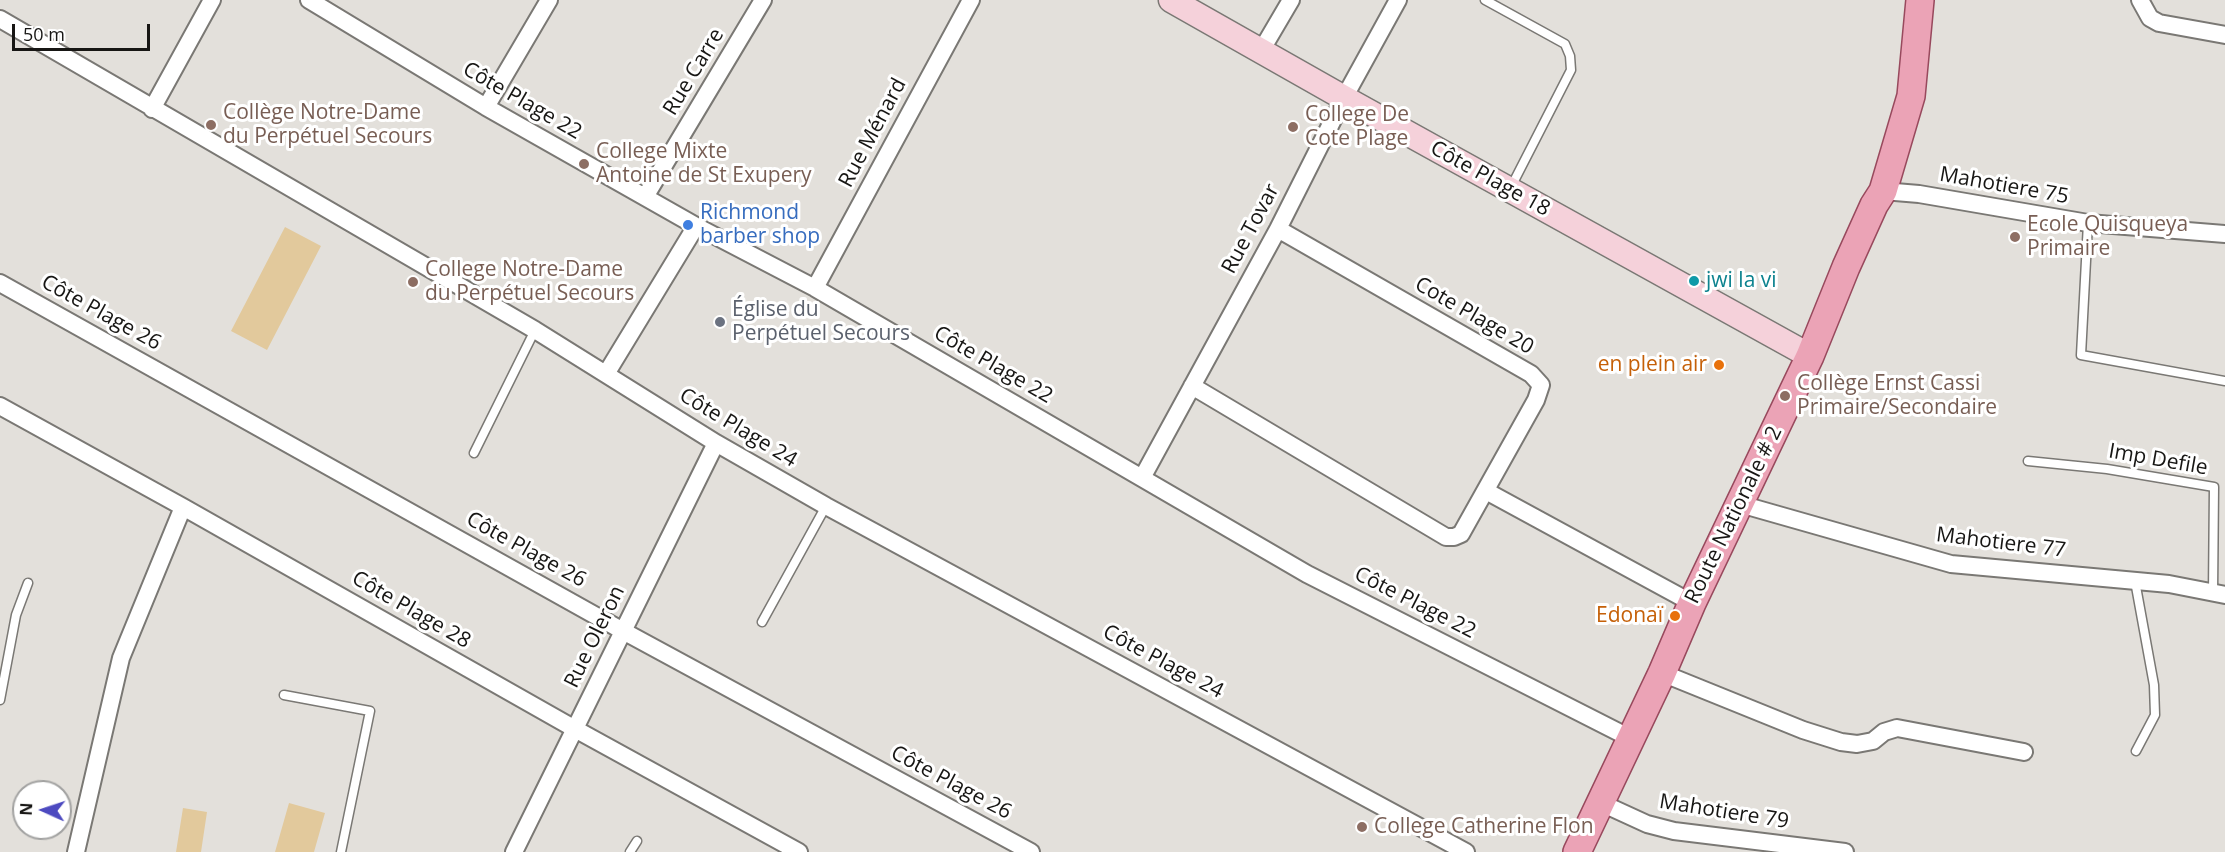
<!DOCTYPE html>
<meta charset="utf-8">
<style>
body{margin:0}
#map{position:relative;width:2225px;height:852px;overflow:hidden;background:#e3e0db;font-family:"Open Sans",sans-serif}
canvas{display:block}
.north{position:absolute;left:12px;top:780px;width:60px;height:60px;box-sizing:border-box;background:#fff;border:2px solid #a2a2a1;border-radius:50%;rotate:273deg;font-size:16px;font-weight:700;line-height:24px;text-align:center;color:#171614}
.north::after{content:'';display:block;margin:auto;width:21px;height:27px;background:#4d4ac0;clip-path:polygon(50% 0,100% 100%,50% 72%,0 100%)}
.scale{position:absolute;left:12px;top:24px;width:138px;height:27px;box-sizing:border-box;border:3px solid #171614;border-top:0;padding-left:8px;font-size:18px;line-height:21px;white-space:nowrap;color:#171614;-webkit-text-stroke:4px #fff;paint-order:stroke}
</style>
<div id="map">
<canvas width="2225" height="852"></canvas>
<div class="north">N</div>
<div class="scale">50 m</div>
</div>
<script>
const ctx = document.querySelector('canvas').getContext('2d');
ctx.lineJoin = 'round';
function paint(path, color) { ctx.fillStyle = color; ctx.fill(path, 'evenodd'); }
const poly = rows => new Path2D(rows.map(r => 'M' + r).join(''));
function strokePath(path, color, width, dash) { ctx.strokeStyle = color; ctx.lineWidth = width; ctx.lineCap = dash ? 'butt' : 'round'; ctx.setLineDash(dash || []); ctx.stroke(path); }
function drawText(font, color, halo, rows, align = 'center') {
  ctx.font = font + ' "Open Sans",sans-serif'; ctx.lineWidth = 6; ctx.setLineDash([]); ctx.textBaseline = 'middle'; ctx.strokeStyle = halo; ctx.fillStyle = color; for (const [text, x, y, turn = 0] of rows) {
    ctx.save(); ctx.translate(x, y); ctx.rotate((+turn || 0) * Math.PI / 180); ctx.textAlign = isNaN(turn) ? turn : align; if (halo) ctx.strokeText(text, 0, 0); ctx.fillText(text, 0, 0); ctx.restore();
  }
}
const building = poly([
 [285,227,321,246,267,350,231,331],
 [289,803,325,813,314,852,275,852],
 [183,808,207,812,201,852,176,852]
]);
const lane = poly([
 [1485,0,1565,44,1570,56,1571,70,1511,187],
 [2088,223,2081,355,2225,381],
 [474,453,535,330],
 [2028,461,2107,469,2214,487,2213,593],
 [2135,581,2154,685,2155,715,2136,751],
 [762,622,826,506],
 [284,695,370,711,341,852],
 [0,700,16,615,28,583],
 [630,852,637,841]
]);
const street = poly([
 [309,0,486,107,696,226,815,288,1307,574,1630,738],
 [2140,0,2150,18,2159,23,2225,35],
 [0,19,535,330,716,443,826,506,1466,852],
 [1261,51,1291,0],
 [486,107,549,0],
 [152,109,212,0],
 [1883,191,1919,194,2088,223,2225,234],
 [645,197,763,0],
 [0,283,623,631,1031,852],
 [815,288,971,0],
 [606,374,696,226],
 [1192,386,1446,537,1454,537,1461,534,1536,400,1541,385,1531,374,1278,229],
 [0,406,183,507,575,729,799,852],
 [1142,478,1278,229,1344,98,1398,0],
 [1486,491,1692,603],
 [1740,504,1951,564,2169,584,2225,595],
 [1662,673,1803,730,1841,742,1857,744,1873,741,1884,732,1897,728,2024,752],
 [1599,802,1647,824,1674,831,1845,852],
 [76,852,121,658,183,507],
 [514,852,716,443]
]);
const secondary = poly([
 [1171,0,1344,98,1810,356]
]);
const primary = poly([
 [1577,852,1662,673,1692,603,1810,356,1846,267,1874,205,1883,191,1911,96,1920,0]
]);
const markers = [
 [211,125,6,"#8d6e63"],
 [1293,127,6,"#8d6e63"],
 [584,164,6,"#8d6e63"],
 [688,225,6,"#3f7fe0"],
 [2015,237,6,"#8d6e63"],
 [1694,281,6,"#0f9aa8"],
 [413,282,6,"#8d6e63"],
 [720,322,6,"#6b7280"],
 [1719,365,6,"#e8710a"],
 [1785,396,6,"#8d6e63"],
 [1675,616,6,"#e8710a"],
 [1362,827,6,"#8d6e63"]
];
const streetNames = [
 ["Rue Carre",694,72,-59],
 ["Côte Plage 22",522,101,30],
 ["Rue Ménard",873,133,-62],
 ["Côte Plage 18",1490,179,29],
 ["Mahotiere 75",2004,186,10],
 ["Rue Tovar",1251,229,-62],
 ["Côte Plage 26",101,313,29],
 ["Cote Plage 20",1474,316,30],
 ["Côte Plage 22",993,365,30],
 ["Côte Plage 24",738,428,31],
 ["Imp Defile",2158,460,10],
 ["Route Nationale # 2",1734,515,-64],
 ["Mahotiere 77",2001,543,7],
 ["Côte Plage 26",526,550,29],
 ["Côte Plage 22",1415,603,27],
 ["Côte Plage 28",411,610,30],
 ["Rue Oleron",595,637,-64],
 ["Côte Plage 24",1163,662,28],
 ["Côte Plage 26",951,783,28],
 ["Mahotiere 79",1724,812,9]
];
const educationNames = [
 ["Collège Notre-Dame",223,113],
 ["du Perpétuel Secours",223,137],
 ["College De",1305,115],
 ["Cote Plage",1305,139],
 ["College Mixte",596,152],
 ["Antoine de St Exupery",596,176],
 ["Ecole Quisqueya",2027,225],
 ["Primaire",2027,249],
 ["College Notre-Dame",425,270],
 ["du Perpétuel Secours",425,294],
 ["Collège Ernst Cassi",1797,384],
 ["Primaire/Secondaire",1797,408],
 ["College Catherine Flon",1374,827]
];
const shopNames = [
 ["Richmond",700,213],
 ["barber shop",700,237]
];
const cultureNames = [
 ["jwi la vi",1706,281]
];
const worshipNames = [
 ["Église du",732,310],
 ["Perpétuel Secours",732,334]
];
const foodNames = [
 ["en plein air",1707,365],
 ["Edonaï",1663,616]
];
paint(building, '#e2c99c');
strokePath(lane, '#7a7874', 11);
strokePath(street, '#7a7874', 20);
strokePath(secondary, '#7a7874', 27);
strokePath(primary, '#98495d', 30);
strokePath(lane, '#fff', 8);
strokePath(street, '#fff', 16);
strokePath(secondary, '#f5d1da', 24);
strokePath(primary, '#eba3b6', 27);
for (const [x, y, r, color] of markers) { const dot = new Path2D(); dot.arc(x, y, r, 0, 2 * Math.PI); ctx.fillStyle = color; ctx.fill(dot); strokePath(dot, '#fff', 2); }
drawText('21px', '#171614', '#fff', streetNames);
drawText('21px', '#785e54', '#fff', educationNames, 'left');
drawText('21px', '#366cbe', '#fff', shopNames, 'left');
drawText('21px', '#0d838f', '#fff', cultureNames, 'left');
drawText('21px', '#5b616d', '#fff', worshipNames, 'left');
drawText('21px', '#c56008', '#fff', foodNames, 'right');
</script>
